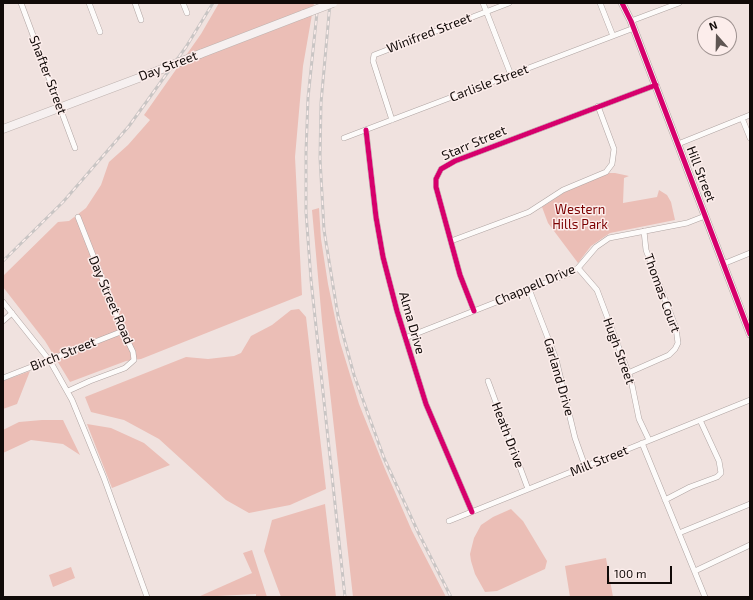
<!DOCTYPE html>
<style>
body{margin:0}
#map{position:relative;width:753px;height:600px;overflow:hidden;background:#f0e2df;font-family:"Exo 2",sans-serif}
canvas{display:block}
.frame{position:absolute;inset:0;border:4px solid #110a08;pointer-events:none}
.north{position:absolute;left:697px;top:16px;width:40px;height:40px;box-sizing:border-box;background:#fcedeb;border:1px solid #9e9290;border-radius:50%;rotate:340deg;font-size:11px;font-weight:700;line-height:16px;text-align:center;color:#110a08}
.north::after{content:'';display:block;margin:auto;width:14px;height:18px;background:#5f5653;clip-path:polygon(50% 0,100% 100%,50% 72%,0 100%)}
.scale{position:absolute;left:607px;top:566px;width:65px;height:18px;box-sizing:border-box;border:2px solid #110a08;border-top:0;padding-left:5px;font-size:12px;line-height:14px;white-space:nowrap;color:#110a08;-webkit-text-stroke:3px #fcedeb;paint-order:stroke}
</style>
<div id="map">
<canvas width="753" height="600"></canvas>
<div class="frame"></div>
<div class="north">N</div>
<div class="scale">100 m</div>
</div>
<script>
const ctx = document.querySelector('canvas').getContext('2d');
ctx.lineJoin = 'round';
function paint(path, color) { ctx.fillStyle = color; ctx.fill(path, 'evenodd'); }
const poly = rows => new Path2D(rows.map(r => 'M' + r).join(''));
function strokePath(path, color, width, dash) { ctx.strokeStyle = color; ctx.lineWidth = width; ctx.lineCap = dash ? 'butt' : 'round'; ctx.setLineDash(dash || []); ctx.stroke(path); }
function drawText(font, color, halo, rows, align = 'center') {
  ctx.font = font + ' "Exo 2",sans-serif'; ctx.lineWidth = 3; ctx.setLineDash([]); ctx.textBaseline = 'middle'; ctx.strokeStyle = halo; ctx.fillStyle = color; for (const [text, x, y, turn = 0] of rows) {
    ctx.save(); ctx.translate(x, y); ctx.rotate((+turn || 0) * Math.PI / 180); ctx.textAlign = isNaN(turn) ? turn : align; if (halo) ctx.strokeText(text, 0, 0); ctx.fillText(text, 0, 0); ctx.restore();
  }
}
const green = poly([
 [219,3,314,3,303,66,295,157,302,295,141,359,126,361,70,382,45,341,3,287,3,276,58,222,69,221,86,208,101,185,109,162,128,145,150,120,144,115,201,34],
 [609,173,615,173,629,176,624,178,623,203,657,197,659,190,667,195,671,202,675,220,610,233,591,246,578,263,548,223,542,207,565,192],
 [319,208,321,239,328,284,340,342,359,404,385,469,412,531,446,597,353,597,322,321,312,210],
 [299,309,306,317,326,489,290,505,249,513,226,500,159,439,124,420,91,412,85,397,186,357,208,359,234,356,241,353,251,336,272,325,291,310],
 [30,371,17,404,3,409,3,381],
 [42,420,63,420,80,455,63,444,31,440,3,453,3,430,19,422],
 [87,424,111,428,144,443,170,465,112,488],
 [325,504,336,597,281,597,264,551,272,520],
 [511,509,523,521,547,561,545,569,497,591,485,592,475,574,471,561,470,554,474,538,481,525,493,517],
 [252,550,267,597,256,597,256,594,198,597,252,573,243,553],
 [606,558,613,597,570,597,565,566],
 [71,567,75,578,53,587,49,575]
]);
const street = poly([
 [21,3,75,148],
 [89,3,100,32],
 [135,3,141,20],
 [183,3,187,13],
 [483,3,511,75],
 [600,3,613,36],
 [631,21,679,3],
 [742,118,750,138],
 [392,120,373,61,374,55,509,3],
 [366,130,376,217,383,257,397,311,426,404,472,512],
 [344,138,634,28],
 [678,144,750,115],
 [451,241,529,212,563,190,606,172,612,164,614,149,598,106],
 [723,264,750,253],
 [578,268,597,290,631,380,639,419,649,440],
 [529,289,556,359,575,438,585,466],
 [3,302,50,361,72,400,104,478,147,597],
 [474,311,460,275,436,187,436,179,441,169,455,161,656,85],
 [3,321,12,313],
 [405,338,568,274,578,268,596,247,609,238,687,223,705,216],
 [628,373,669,355,675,349,678,343,676,328,646,250,644,231],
 [3,378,123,331],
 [488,381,528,489],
 [68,391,90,381,125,368,134,360,133,352,122,329,78,217],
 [642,443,705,597],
 [665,500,690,487,717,477,721,473,719,461,700,420],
 [449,521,750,400],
 [679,533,750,504],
 [695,571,750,545]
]);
const secondary = poly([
 [622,3,631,21,750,334]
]);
const primary = poly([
 [200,54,304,14],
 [3,129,152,73]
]);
const rail = poly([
 [318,3,308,98,306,152,306,212,311,280,345,597],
 [330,3,321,103,320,158,324,230,338,316,354,375,384,458,418,532,451,597],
 [3,261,63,202,129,126,186,47,213,3]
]);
const primaryBridge = poly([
 [304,14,333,3],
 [152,73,200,54]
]);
const cycleway = poly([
 [622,3,631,21,750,334],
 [366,130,376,217,383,257,397,311,426,404,472,512],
 [474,311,460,275,436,187,436,179,441,169,455,161,656,85]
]);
const streetNames = [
 ["Winifred Street",429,33,-21],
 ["Day Street",168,66,-21],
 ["Shafter Street",48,75,69],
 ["Carlisle Street",489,83,-21],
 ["Starr Street",474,143,-23],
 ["Hill Street",701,174,69],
 ["Chappell Drive",535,285,-23],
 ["Thomas Court",662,293,70],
 ["Day Street Road",111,300,67],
 ["Alma Drive",412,323,74],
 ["Hugh Street",619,351,70],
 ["Birch Street",63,354,-22],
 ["Garland Drive",559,377,74],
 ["Heath Drive",508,435,69],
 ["Mill Street",599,461,-22]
];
const parkNames = [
 ["Western",580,210],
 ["Hills Park",580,225]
];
paint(green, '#ebbeb6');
strokePath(street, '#afa4a2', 6);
strokePath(secondary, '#afa4a2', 8);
strokePath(primary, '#beb2af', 9);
strokePath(street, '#fdfbfa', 5);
strokePath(secondary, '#f9f6f4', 7);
strokePath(primary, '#f6f0f0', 8);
strokePath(rail, '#c9c5c4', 3);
strokePath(rail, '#fcedeb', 1.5, [4.5]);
strokePath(primaryBridge, '#beb2af', 9, []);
strokePath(primaryBridge, '#f6f0f0', 8);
strokePath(cycleway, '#d6006c', 5);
drawText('13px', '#110a08', '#fcedeb', streetNames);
drawText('13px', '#7c0101', '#fcedeb', parkNames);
</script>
